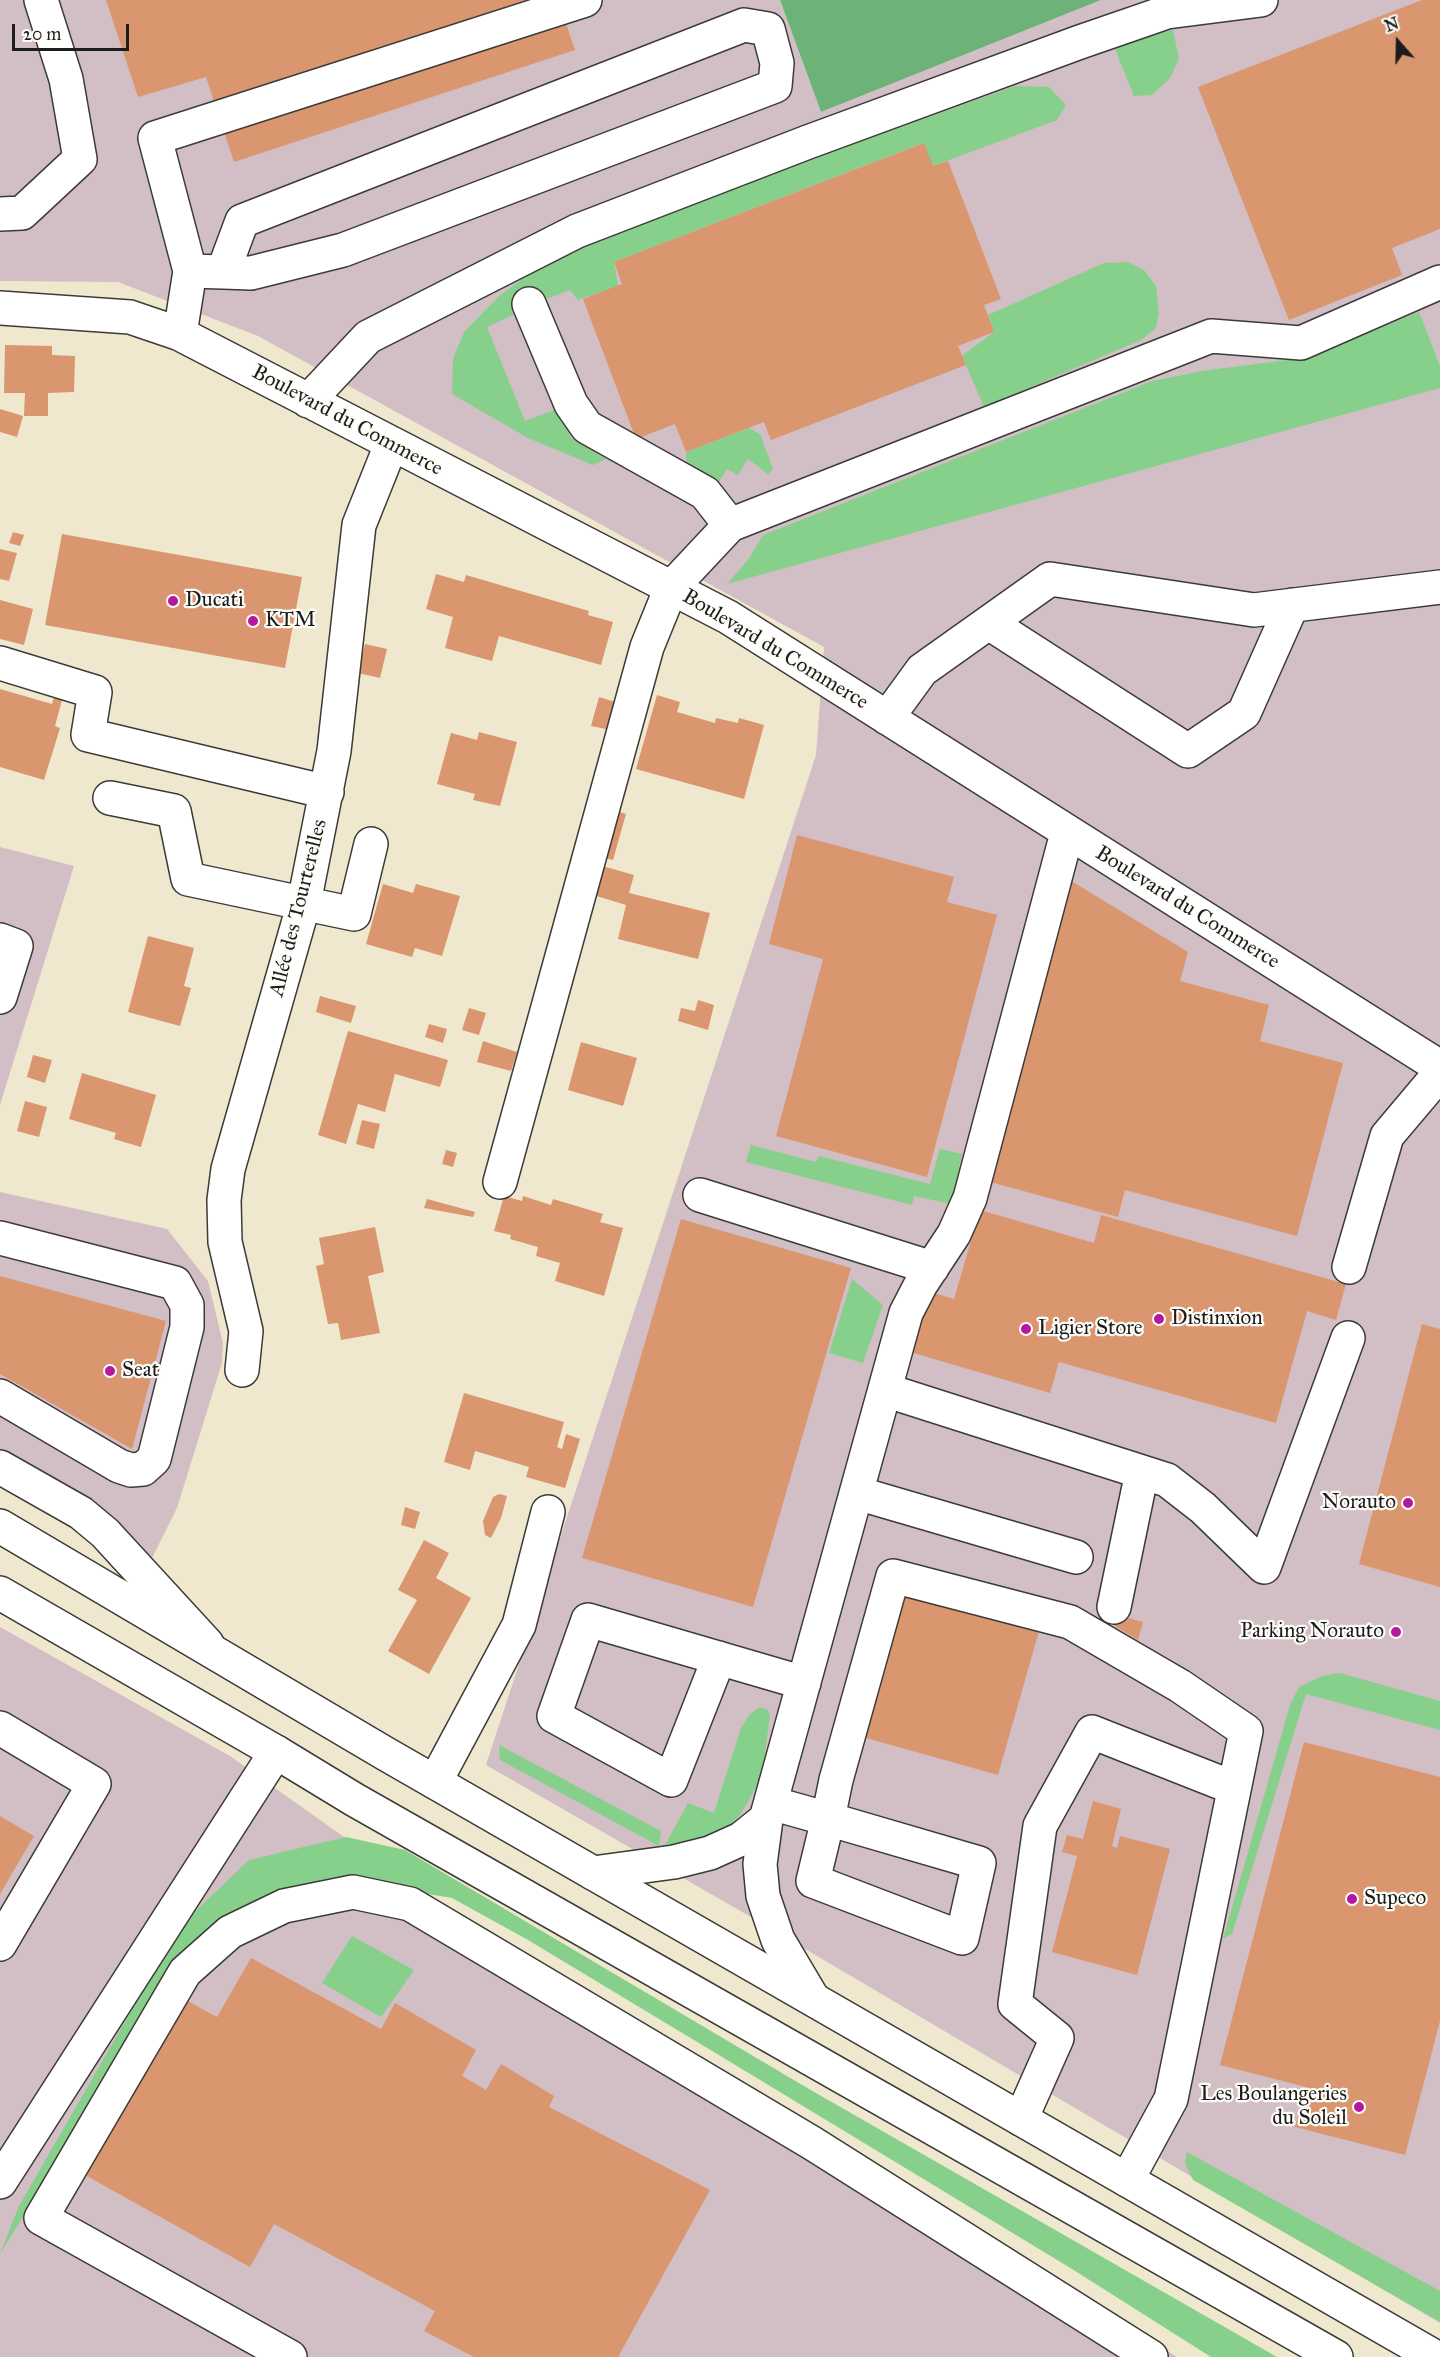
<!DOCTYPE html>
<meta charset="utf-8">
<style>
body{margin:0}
#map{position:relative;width:1440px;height:2357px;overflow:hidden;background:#f0e8ce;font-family:"IM FELL Great Primer",serif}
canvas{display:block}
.north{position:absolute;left:1368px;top:12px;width:60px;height:60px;-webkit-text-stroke:4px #fdfcf7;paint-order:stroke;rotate:340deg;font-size:16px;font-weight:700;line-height:24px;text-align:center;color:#1c1c1c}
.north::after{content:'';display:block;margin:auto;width:21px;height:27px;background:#1c1c1c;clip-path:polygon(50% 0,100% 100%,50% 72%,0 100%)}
.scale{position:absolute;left:12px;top:24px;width:117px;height:27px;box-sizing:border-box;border:3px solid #1c1c1c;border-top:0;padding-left:8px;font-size:18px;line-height:21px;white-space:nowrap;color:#1c1c1c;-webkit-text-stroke:4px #fdfcf7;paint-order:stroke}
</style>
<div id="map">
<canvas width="1440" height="2357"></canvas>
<div class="north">N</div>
<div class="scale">20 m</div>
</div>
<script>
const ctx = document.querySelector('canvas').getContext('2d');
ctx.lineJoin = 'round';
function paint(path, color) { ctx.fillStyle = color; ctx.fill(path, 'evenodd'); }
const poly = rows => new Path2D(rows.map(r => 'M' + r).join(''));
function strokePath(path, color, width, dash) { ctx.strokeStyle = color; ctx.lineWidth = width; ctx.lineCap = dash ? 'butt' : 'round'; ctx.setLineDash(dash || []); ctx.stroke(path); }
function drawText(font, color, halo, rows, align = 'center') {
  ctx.font = font + ' "IM FELL Great Primer",serif'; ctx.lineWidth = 4.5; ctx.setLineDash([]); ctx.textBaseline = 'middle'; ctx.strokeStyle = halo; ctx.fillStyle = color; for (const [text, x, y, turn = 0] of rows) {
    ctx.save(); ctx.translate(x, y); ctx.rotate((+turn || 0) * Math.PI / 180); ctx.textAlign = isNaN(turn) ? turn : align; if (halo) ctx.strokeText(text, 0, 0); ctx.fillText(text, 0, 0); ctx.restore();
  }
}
const industrial = poly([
 [0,0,780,0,821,112,1101,0,1440,0,1440,2323,744,1913,486,1765,816,755,824,647,258,336,118,282,0,281],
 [0,847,74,866,0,1105],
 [0,1192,167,1229,208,1281,223,1343,222,1363,177,1508,151,1560,0,1480],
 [0,1627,230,1756,437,1903,999,2244,1177,2357,0,2357]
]);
const green = poly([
 [1173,30,1179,59,1170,78,1152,95,1134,96,1115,49,1121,44],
 [1015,86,1049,87,1066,105,1057,120,933,166,923,143,614,262,618,286,578,300,570,290,547,299,543,292,511,307,513,315,487,327,525,421,557,409,571,438,606,459,593,465,528,438,452,394,453,359,464,332,499,296,549,260,765,176],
 [1128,262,1144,270,1156,286,1159,313,1156,328,1141,340,984,407,962,356,994,332,988,315,1104,263],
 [1419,312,1440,366,1440,388,727,584,748,560,763,535,1117,395,1152,381,1202,371,1287,360,1317,354],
 [749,428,760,434,773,469,768,474,748,459,738,475,727,469,718,483,687,465,686,452],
 [751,1145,816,1162,819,1156,930,1184,940,1149,962,1154,951,1204,914,1196,912,1205,746,1162],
 [852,1279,883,1305,863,1363,829,1353],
 [1340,1673,1440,1701,1440,1730,1306,1694,1232,1934,1223,1939,1290,1705,1299,1687,1322,1676],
 [760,1707,768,1710,770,1715,762,1777,742,1812,733,1823,721,1831,682,1846,664,1847,688,1803,714,1813,741,1728,750,1714],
 [499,1745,661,1831,659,1846,500,1760],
 [346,1837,405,1850,809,2089,1277,2357,1211,2357,1072,2269,732,2063,528,1940,452,1898,355,1882,180,1958,144,2006,57,2162,0,2254,19,2206,180,1926,249,1860],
 [352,1936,414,1970,381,2017,322,1983],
 [1187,2152,1440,2291,1440,2322,1193,2180,1185,2163]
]);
const forest = poly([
 [780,0,1101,0,821,112]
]);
const building = poly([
 [106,0,558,0,575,50,234,162,206,77,138,97],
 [1422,0,1440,0,1440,229,1392,248,1402,275,1289,320,1198,87],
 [924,143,933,166,948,161,1001,299,984,305,994,332,958,346,966,365,771,440,764,422,686,452,675,424,636,439,583,299,622,284,614,262],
 [5,345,52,346,52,355,75,356,74,392,48,393,48,416,24,416,25,393,4,393],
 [0,409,23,416,17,437,0,432],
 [13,532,24,535,20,546,9,543],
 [62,534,302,577,285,668,45,625],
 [0,549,17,553,9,581,0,579],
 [436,574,464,582,466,575,589,611,588,615,613,622,601,665,499,636,492,661,445,648,453,617,426,609],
 [0,600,33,609,24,645,0,639],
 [365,644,387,649,380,678,358,673],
 [0,689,52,704,54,697,62,700,55,726,60,728,44,780,0,767],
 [657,695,680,702,677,712,715,723,716,718,738,723,739,718,764,725,744,799,636,769],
 [599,697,619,703,611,730,591,726],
 [479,732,517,742,500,806,473,800,475,794,437,784,451,733,477,740],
 [613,810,626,814,613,860,601,857],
 [797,835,954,877,947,902,997,915,927,1177,776,1136,823,959,769,944],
 [599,865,634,875,629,893,710,913,698,959,618,939,626,905,590,894],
 [1068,879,1188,952,1180,981,1269,1005,1260,1041,1343,1063,1297,1236,1125,1190,1118,1217,987,1181],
 [383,884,413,893,416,884,460,896,442,956,415,948,412,957,366,944],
 [148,936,194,948,184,986,191,988,180,1026,128,1012],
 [320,996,356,1006,351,1023,316,1012],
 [698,1000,714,1005,708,1030,678,1021,681,1008,695,1011],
 [469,1008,486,1013,479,1035,462,1030],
 [429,1024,447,1029,443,1043,425,1037],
 [348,1031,448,1060,440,1087,395,1074,385,1112,358,1104,346,1144,318,1135],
 [483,1041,517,1052,511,1071,477,1062],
 [581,1042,637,1058,623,1106,568,1090],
 [33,1055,52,1060,45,1083,27,1077],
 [82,1073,156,1095,141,1147,114,1139,116,1133,69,1119],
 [25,1101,47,1107,39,1137,17,1131],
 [362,1120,380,1124,374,1149,356,1144],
 [446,1150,457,1153,453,1167,442,1164],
 [504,1196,522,1201,523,1196,551,1205,553,1199,603,1214,600,1222,623,1228,604,1296,555,1281,560,1263,536,1256,538,1247,510,1239,511,1235,494,1231],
 [427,1199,475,1212,473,1217,424,1208],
 [980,1210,1094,1243,1101,1215,1346,1284,1336,1320,1307,1311,1276,1423,1059,1362,1050,1393,910,1352,928,1291,954,1299],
 [681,1219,851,1268,753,1607,582,1558],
 [375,1227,384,1272,368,1276,380,1333,341,1340,338,1323,328,1324,316,1266,324,1264,319,1238],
 [0,1276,166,1321,132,1449,0,1374],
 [1422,1324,1440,1329,1440,1587,1359,1564],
 [464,1393,564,1422,557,1447,562,1449,566,1434,580,1439,565,1488,526,1477,529,1467,475,1451,470,1470,444,1462],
 [499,1494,507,1496,501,1518,491,1538,485,1535,483,1521,493,1497],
 [405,1507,420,1512,415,1529,401,1525],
 [424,1540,449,1553,436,1578,471,1598,429,1674,388,1651,417,1600,398,1590],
 [899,1591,1039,1631,998,1775,859,1736],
 [1118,1615,1143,1622,1138,1640,1115,1626],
 [1304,1742,1440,1777,1440,2021,1405,2155,1295,2127,1306,2087,1220,2065],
 [1093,1801,1121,1809,1112,1846,1117,1848,1120,1836,1170,1849,1137,1975,1052,1952,1077,1856,1062,1852,1067,1835,1083,1839],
 [0,1816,34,1836,0,1894],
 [251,1958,381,2029,395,2003,476,2050,462,2076,486,2090,501,2064,554,2096,549,2107,710,2190,618,2357,474,2357,424,2331,435,2311,274,2224,250,2267,85,2175,184,1999,217,2017]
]);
const minor = poly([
 [0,214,22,213,80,159,66,79,41,0],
 [190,271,223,272,251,273,343,250,775,86,777,63,768,29,744,25,242,221,223,272],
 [529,304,571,404,587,427,705,493,730,525],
 [0,308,130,317,180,334,728,617,1440,1067],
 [180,334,190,271,155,138,585,0],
 [308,401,368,337,577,231,808,142,1080,42,1167,12,1261,0],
 [989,623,1188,751,1244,713,1292,605],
 [0,663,95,692,88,735,327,792],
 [887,718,922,670,1050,579,1254,610,1440,587],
 [110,798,174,811,188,879,354,914,371,844],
 [0,940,16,946,0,997],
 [500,1182,647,647,671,588,730,525,1211,336,1301,343,1440,282],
 [700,1195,932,1268],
 [0,1238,175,1283,187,1305,187,1327,154,1459,143,1469,131,1470,119,1466,0,1396],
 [1349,1267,1387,1136,1440,1073],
 [242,1370,246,1331,225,1242,224,1200,228,1169,304,903,334,751,359,525,391,445],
 [885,1390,1167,1480,1203,1508,1264,1567,1348,1338],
 [0,1467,81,1513,105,1533,207,1644],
 [857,1493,1076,1557],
 [1114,1607,1142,1472],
 [719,1658,671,1780,554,1716,588,1620,804,1683],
 [0,1728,94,1784,0,1944],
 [435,1782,519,1625,548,1512],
 [771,1803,828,1819,979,1863,962,1938,813,1881,828,1819,836,1780,893,1576,1070,1622,1180,1686,1246,1731,1171,2099,1127,2180],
 [593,1873,674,1862,710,1853,741,1839,766,1819],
 [813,1999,778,1940,763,1896,760,1864,766,1819,906,1313,921,1284,954,1234,970,1198,1067,833],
 [1021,2119,1057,2038,1015,2004,1040,1826,1092,1732,1234,1788],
 [0,2182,276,1752],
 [290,2357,41,2218,185,1972,230,1932,284,1906,353,1892,410,1904,812,2143,1151,2357]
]);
const major = poly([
 [0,1526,386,1754,1435,2357],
 [0,1593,276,1752,355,1800,1336,2357]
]);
const markers = [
 [173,601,6,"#b5179e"],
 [253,621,6,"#b5179e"],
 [1159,1319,6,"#b5179e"],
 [1026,1329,6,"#b5179e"],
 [110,1371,6,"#b5179e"],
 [1408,1503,6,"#b5179e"],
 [1396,1632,6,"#b5179e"],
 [1352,1899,6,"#b5179e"],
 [1359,2107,6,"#b5179e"]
];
const streetNames = [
 ["Boulevard du Commerce",347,421,28],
 ["Boulevard du Commerce",775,650,31],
 ["Allée des Tourterelles",299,908,-76],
 ["Boulevard du Commerce",1187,908,32]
];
const poiNames = [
 ["Ducati",185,601],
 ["KTM",265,621],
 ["Distinxion",1171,1319],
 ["Ligier Store",1038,1329],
 ["Seat",122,1371],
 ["Norauto",1396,1503,"right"],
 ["Parking Norauto",1384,1632,"right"],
 ["Supeco",1364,1899],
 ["Les Boulangeries",1347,2095,"right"],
 ["du Soleil",1347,2119,"right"]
];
paint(industrial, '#d2bec5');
paint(green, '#87d08c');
paint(forest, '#6db278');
paint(building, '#da966e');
strokePath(minor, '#3c3b37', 36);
strokePath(major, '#3c3b37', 36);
strokePath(minor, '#fff', 33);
strokePath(major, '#fff', 33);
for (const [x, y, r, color] of markers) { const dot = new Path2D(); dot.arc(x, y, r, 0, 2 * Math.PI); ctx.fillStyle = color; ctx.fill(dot); strokePath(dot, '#fdfcf7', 2); }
drawText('21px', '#1c1c1c', '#fdfcf7', streetNames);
drawText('21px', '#1c1c1c', '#fdfcf7', poiNames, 'left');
</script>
